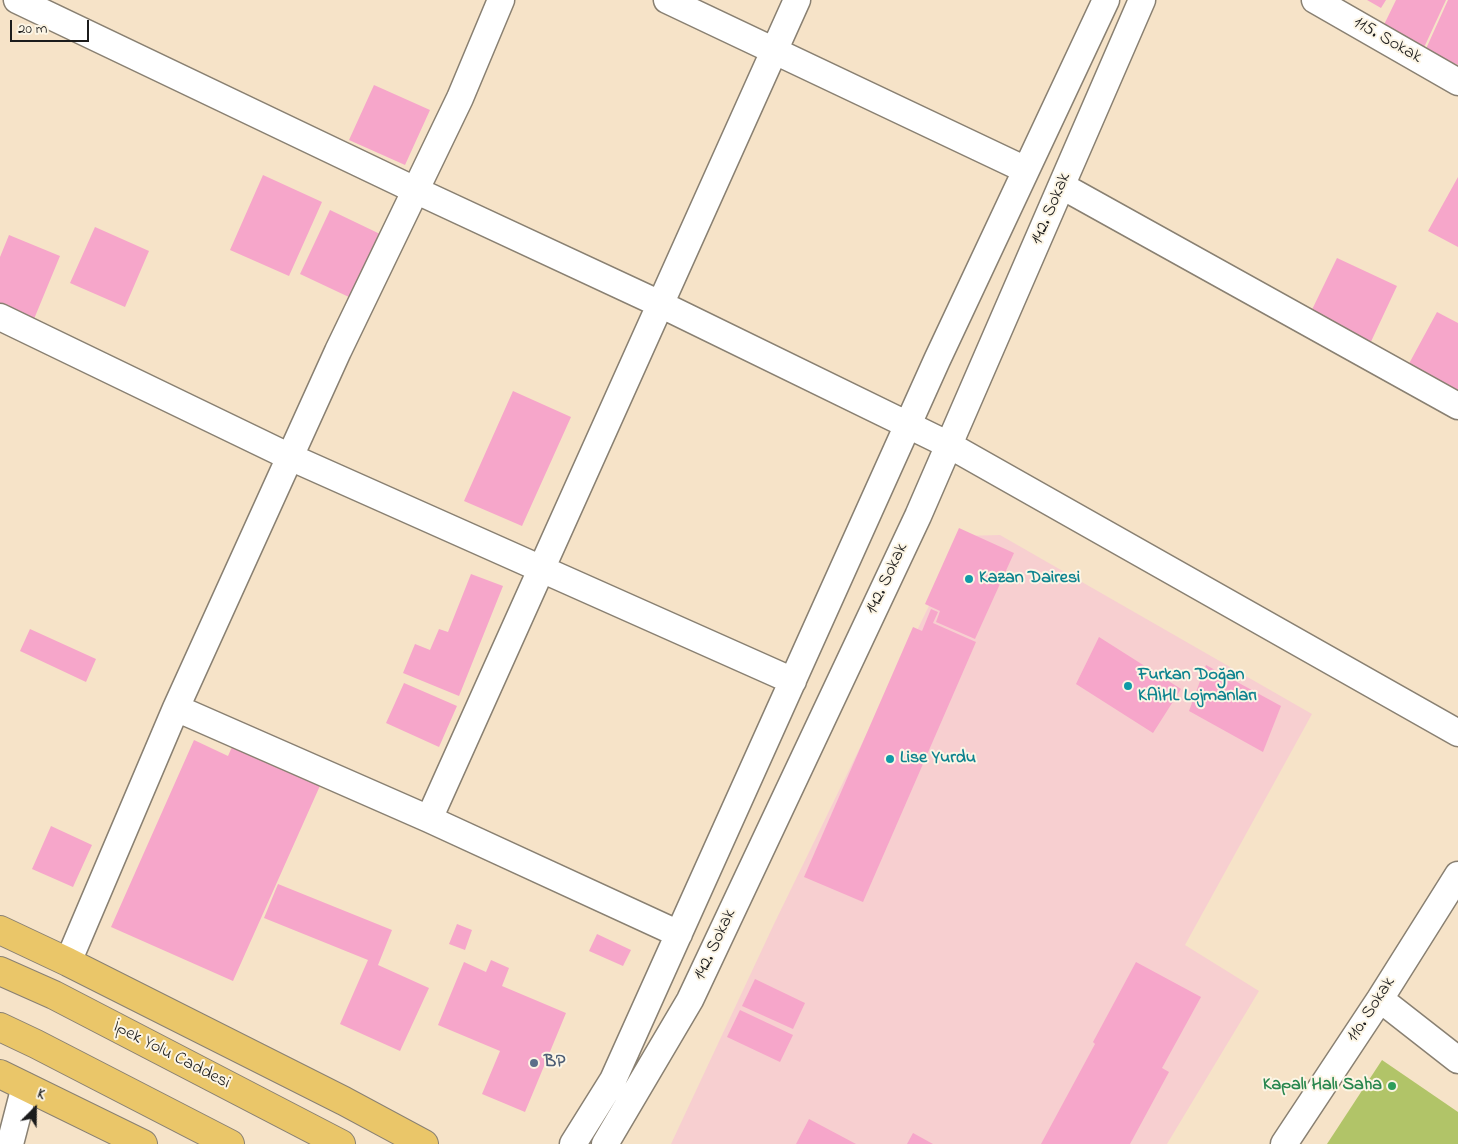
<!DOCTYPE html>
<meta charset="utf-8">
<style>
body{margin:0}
#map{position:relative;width:1458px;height:1144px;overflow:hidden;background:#f6e3c8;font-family:"Indie Flower",sans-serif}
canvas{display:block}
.north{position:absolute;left:10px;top:1084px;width:50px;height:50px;-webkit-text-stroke:4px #fcf5e5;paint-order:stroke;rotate:23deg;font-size:14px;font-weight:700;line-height:20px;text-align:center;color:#1c1c1c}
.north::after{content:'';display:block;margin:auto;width:18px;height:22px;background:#1c1c1c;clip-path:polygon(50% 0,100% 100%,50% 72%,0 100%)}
.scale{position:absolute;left:10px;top:20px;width:79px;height:22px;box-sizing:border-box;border:2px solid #1c1c1c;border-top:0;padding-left:6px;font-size:15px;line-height:18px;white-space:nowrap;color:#1c1c1c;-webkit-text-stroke:4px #fcf5e5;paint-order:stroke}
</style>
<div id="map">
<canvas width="1458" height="1144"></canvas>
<div class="north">K</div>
<div class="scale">20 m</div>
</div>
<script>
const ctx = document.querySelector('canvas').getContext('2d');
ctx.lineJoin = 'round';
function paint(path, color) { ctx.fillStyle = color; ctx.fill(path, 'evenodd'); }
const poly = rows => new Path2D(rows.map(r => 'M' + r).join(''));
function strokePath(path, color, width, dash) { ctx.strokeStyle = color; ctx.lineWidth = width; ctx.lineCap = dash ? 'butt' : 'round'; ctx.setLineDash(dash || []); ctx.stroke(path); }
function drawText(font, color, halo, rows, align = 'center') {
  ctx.font = font + ' "Indie Flower",sans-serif'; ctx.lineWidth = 4; ctx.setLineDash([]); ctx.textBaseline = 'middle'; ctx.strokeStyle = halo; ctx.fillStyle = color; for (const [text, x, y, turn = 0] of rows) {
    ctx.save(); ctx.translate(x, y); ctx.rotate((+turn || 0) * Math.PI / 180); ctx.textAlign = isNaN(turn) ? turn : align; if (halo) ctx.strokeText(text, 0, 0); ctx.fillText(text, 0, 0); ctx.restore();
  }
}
const built = poly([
 [1000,535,1312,714,1185,945,1259,991,1167,1144,671,1144,774,924,963,536]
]);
const green = poly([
 [1382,1060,1458,1112,1458,1144,1327,1144]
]);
const building = poly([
 [1367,0,1386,0,1381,8],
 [1396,0,1446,0,1421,54,1379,35],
 [1448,0,1458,0,1458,65,1425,51],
 [374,85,430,110,405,165,349,140],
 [263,175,322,202,289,276,230,250],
 [1458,177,1458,247,1428,231],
 [330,210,380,234,351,298,300,274],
 [95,227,149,251,125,307,70,283],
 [9,235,60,256,34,319,0,305,0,257],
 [1337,258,1397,286,1368,348,1307,320],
 [1437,312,1458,323,1458,399,1405,371],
 [513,391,571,417,522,526,464,501],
 [959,528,1014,553,975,639,936,622,940,611,925,604],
 [471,574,503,586,459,696,403,673,415,644,430,650,439,629,448,632],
 [931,609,938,612,933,623,976,642,863,902,804,877,913,627,922,631],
 [30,629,96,659,86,682,20,651],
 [1099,637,1181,689,1153,733,1076,684],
 [1206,665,1281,706,1263,752,1189,711],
 [404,683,457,706,439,747,386,723],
 [243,722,331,761,233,981,111,927,194,740,228,756],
 [51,826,92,845,73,887,32,869],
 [278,884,392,930,378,965,429,988,400,1051,340,1024,368,960,264,918],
 [457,924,472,930,465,950,449,944],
 [597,934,631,950,623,966,589,951],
 [491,960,509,968,502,986,566,1013,525,1112,482,1094,500,1051,438,1025,464,962,486,972],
 [1136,962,1201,997,1162,1068,1169,1072,1130,1144,1041,1144,1095,1044,1093,1042],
 [755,979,805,1003,793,1029,742,1006],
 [740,1010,793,1035,780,1062,727,1037],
 [809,1119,856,1144,796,1144],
 [913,1133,933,1144,907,1144]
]);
const minor = poly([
 [17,0,415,190,660,304,949,445,1458,733],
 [667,0,1026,170],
 [1315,0,1458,82],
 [1062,186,1458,406],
 [0,317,290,457,793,681],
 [176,708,429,819,679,934],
 [429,819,797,0],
 [68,962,176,708,338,351,460,98,501,0],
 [1380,999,1458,1060],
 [10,1144,25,1086],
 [573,1144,613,1080,937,360,1106,0],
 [605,1144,690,1000,918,516,1142,0],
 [1284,1144,1380,999,1458,875]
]);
const trunk = poly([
 [0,930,68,962,344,1101,424,1144],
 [0,971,54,995,341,1144],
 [0,1027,36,1044,230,1144],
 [0,1074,143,1144]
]);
const markers = [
 [969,579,5,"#0f9aa8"],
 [1128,686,5,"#0f9aa8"],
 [890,759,5,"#0f9aa8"],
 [534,1063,5,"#5c6f8a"],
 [1392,1086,5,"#2e9e5b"]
];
const streetNames = [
 ["115. Sokak",1387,41,30],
 ["142. Sokak",1052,209,-67],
 ["142. Sokak",888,579,-65],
 ["142. Sokak",716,945,-65],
 ["110. Sokak",1372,1010,-57],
 ["İpek Yolu Caddesi",171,1056,27]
];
const cultureNames = [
 ["Kazan Dairesi",979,579],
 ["Furkan Doğan",1138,676],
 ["KAİHL Lojmanları",1138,697],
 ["Lise Yurdu",900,759]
];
const serviceNames = [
 ["BP",544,1063]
];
const leisureNames = [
 ["Kapalı Halı Saha",1382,1086]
];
paint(built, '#f7cfd0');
paint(green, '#b1c468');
paint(building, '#f6a6ca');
strokePath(minor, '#898072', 29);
strokePath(trunk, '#898072', 30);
strokePath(minor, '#fff', 26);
strokePath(trunk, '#eac669', 28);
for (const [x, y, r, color] of markers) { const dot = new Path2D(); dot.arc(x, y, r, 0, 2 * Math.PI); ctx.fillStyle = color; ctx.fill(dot); strokePath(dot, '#fcf5e5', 2); }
drawText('18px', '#1c1c1c', '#fcf5e5', streetNames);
drawText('bold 18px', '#0d838f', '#fcf5e5', cultureNames, 'left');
drawText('bold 18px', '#4e5e75', '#fcf5e5', serviceNames, 'left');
drawText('bold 18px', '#27864d', '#fcf5e5', leisureNames, 'right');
</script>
